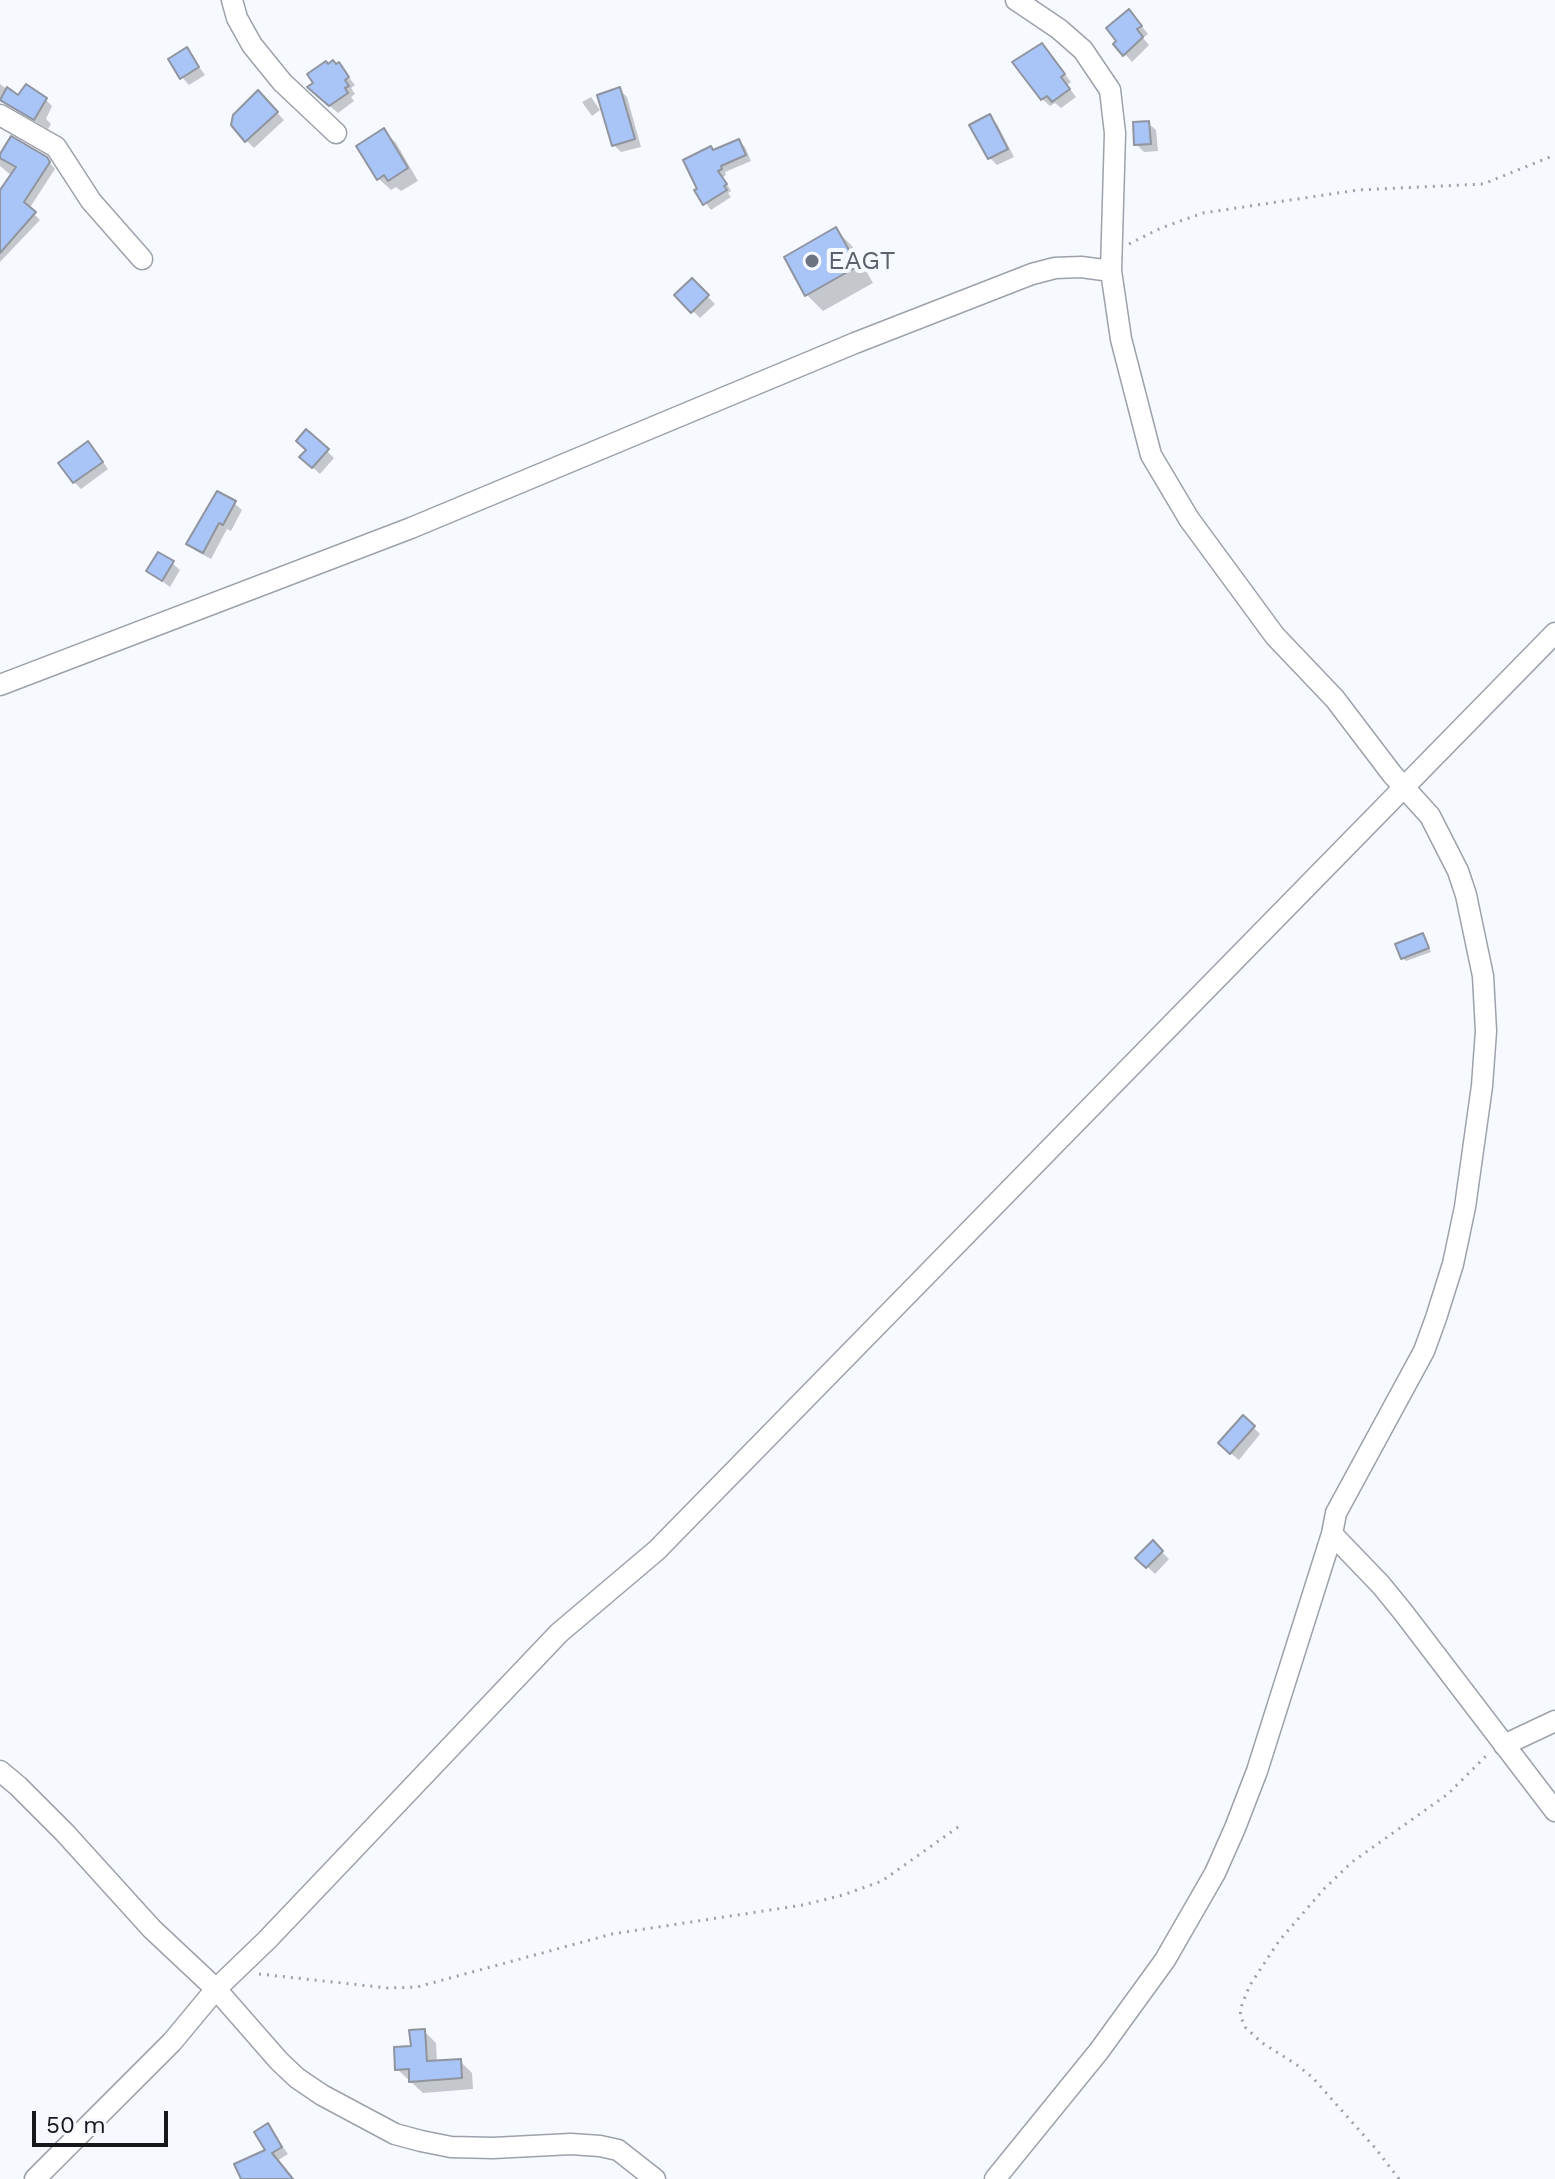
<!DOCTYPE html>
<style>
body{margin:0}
#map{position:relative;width:1555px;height:2179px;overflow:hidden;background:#f6f9ff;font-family:"Work Sans",sans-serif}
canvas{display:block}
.scale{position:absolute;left:32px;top:2111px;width:136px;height:36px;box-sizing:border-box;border:4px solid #16181c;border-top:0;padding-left:10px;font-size:24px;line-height:28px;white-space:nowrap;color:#16181c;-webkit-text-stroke:6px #f6f9ff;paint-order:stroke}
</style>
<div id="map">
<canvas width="1555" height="2179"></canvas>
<div class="scale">50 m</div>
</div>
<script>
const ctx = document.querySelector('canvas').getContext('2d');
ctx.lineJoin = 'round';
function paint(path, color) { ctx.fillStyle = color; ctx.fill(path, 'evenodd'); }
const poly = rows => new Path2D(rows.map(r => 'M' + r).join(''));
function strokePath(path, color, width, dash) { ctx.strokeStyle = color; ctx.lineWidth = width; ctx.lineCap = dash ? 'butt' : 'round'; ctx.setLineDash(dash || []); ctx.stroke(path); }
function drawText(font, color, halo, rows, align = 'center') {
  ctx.font = font + ' "Work Sans",sans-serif'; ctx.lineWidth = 8; ctx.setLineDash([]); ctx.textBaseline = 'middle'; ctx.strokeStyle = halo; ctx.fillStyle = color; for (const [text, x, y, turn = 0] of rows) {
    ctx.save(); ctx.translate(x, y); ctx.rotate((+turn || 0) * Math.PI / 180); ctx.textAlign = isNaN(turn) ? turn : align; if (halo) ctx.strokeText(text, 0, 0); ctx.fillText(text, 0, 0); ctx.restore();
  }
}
const shadow = poly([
 [1136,19,1148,34,1143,38,1149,45,1132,62,1116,44],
 [1042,45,1071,82,1067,85,1076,97,1061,108,1055,103,1050,106,1042,99],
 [187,50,205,75,189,85,182,77],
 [339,65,355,85,351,88,355,94,351,97,354,101,338,113,317,95,328,66],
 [0,84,18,98,46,100,52,106,46,119,51,124,48,129,0,101],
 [619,89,627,97,641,147,621,152,614,145],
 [258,93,284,120,254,148,246,140],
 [591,97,600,110,592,116,582,102],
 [989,117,997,124,1014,157,997,165,990,158],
 [1148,123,1156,130,1158,151,1144,152,1136,144],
 [384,131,396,143,418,181,401,191,396,187,391,190,379,179,359,147],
 [739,141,745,147,751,161,725,172,726,175,723,177,731,191,728,193,731,197,711,210,697,191,713,152],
 [0,155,46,158,55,169,29,209,40,220,0,262,0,193,12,176,0,166],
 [836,230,852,246,873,283,823,311,807,295],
 [692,281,715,304,700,318,677,295],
 [94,450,108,469,81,489,74,482],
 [327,451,334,458,320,474,309,464],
 [234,503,242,510,231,531,227,529,211,559,196,551,189,544],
 [172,563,180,570,170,587,148,571],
 [1423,935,1431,952,1406,961,1402,958],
 [1253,1427,1260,1434,1239,1460,1228,1451],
 [1153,1543,1169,1559,1155,1574,1138,1558],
 [424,2031,436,2043,437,2063,460,2061,472,2073,473,2089,423,2093,397,2069],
 [268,2126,288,2154,277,2161,292,2179,244,2179,267,2151]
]);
const building = poly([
 [1129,9,1142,26,1137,29,1143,37,1123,56,1113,44,1116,41,1106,28,1129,9],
 [1042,43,1065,74,1061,77,1070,89,1052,102,1047,96,1041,100,1012,62,1042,43],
 [187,47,199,67,180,79,168,59,187,47],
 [333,60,336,64,339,62,349,77,345,80,349,86,345,88,348,93,329,106,307,87,313,83,307,74,326,61,328,64,333,60],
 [26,84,47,98,34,120,0,100,7,87,18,95,26,84],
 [620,87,635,139,612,146,597,95,620,87],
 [258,90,278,112,245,142,231,125,233,115,258,90],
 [990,114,1008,149,988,159,969,125,990,114],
 [1149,121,1151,144,1134,145,1133,122,1149,121],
 [384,128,408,168,388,181,384,175,377,180,356,146,384,128],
 [11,136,47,157,50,162,24,202,36,212,0,253,0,190,16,167,0,158,0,154,11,136],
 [739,139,746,155,721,166,722,169,718,171,727,184,724,186,727,190,703,205,694,190,697,189,683,160,711,146,713,150,739,139],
 [836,227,858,266,805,296,784,257,836,227],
 [692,278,709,295,691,313,674,295,692,278],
 [306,429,329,449,312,468,299,457,306,450,296,441,306,429],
 [88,441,103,462,73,483,58,463,88,441],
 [217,491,236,501,223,525,219,523,203,553,186,544,217,491],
 [158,552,174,561,162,581,146,571,158,552],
 [1423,933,1429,948,1401,959,1395,944,1423,933],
 [1243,1415,1255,1426,1230,1454,1218,1443,1243,1415],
 [1153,1540,1163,1551,1146,1568,1135,1558,1153,1540],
 [425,2029,427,2061,461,2059,462,2078,409,2082,409,2069,395,2070,394,2047,411,2046,409,2030,425,2029],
 [268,2123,282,2147,272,2153,293,2179,241,2179,234,2164,265,2150,254,2132,268,2123]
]);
const path = poly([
 [1129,244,1161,228,1203,213,1358,190,1483,184,1555,155],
 [259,1974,388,1988,417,1987,612,1934,803,1905,843,1895,882,1881,961,1825],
 [1399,2179,1376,2149,1312,2077,1297,2065,1261,2042,1245,2027,1240,2015,1242,2004,1250,1985,1279,1941,1324,1889,1352,1862,1448,1794,1487,1755]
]);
const minor = poly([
 [232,0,237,18,252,45,282,82,336,133],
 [0,115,56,147,91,201,142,259],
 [0,685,411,528,855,343,1032,274,1055,268,1081,267,1111,271],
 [1332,1534,1381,1585,1403,1612,1555,1811],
 [1504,1745,1555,1721],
 [0,1771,18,1786,65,1833,152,1929,216,1989,279,2061,297,2078,322,2095,395,2134,421,2141,451,2147,493,2148,571,2144,600,2146,618,2150,655,2179],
 [35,2179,172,2042,216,1989,267,1940,559,1633,657,1550,1555,633],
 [995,2179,1099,2051,1165,1960,1215,1873,1235,1828,1257,1771,1332,1534,1336,1513,1424,1351,1436,1318,1453,1264,1465,1207,1482,1086,1486,1031,1483,976,1466,895,1458,871,1430,816,1392,774,1335,699,1275,636,1189,519,1151,455,1121,339,1111,271,1115,133,1110,90,1083,50,1059,29,1016,0]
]);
const markers = [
 [812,261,8,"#6b7280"]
];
const worshipNames = [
 ["EAGT",828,261]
];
paint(shadow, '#0003');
paint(building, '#a9c4f6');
strokePath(building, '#8f949e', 2);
strokePath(minor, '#9ca1aa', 23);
strokePath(path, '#9da0a5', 3, [2, 6]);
strokePath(minor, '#fff', 20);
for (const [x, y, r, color] of markers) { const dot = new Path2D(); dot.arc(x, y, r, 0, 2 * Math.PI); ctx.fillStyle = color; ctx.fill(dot); strokePath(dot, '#f6f9ff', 3); }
drawText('26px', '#5b616d', '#f6f9ff', worshipNames, 'left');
</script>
